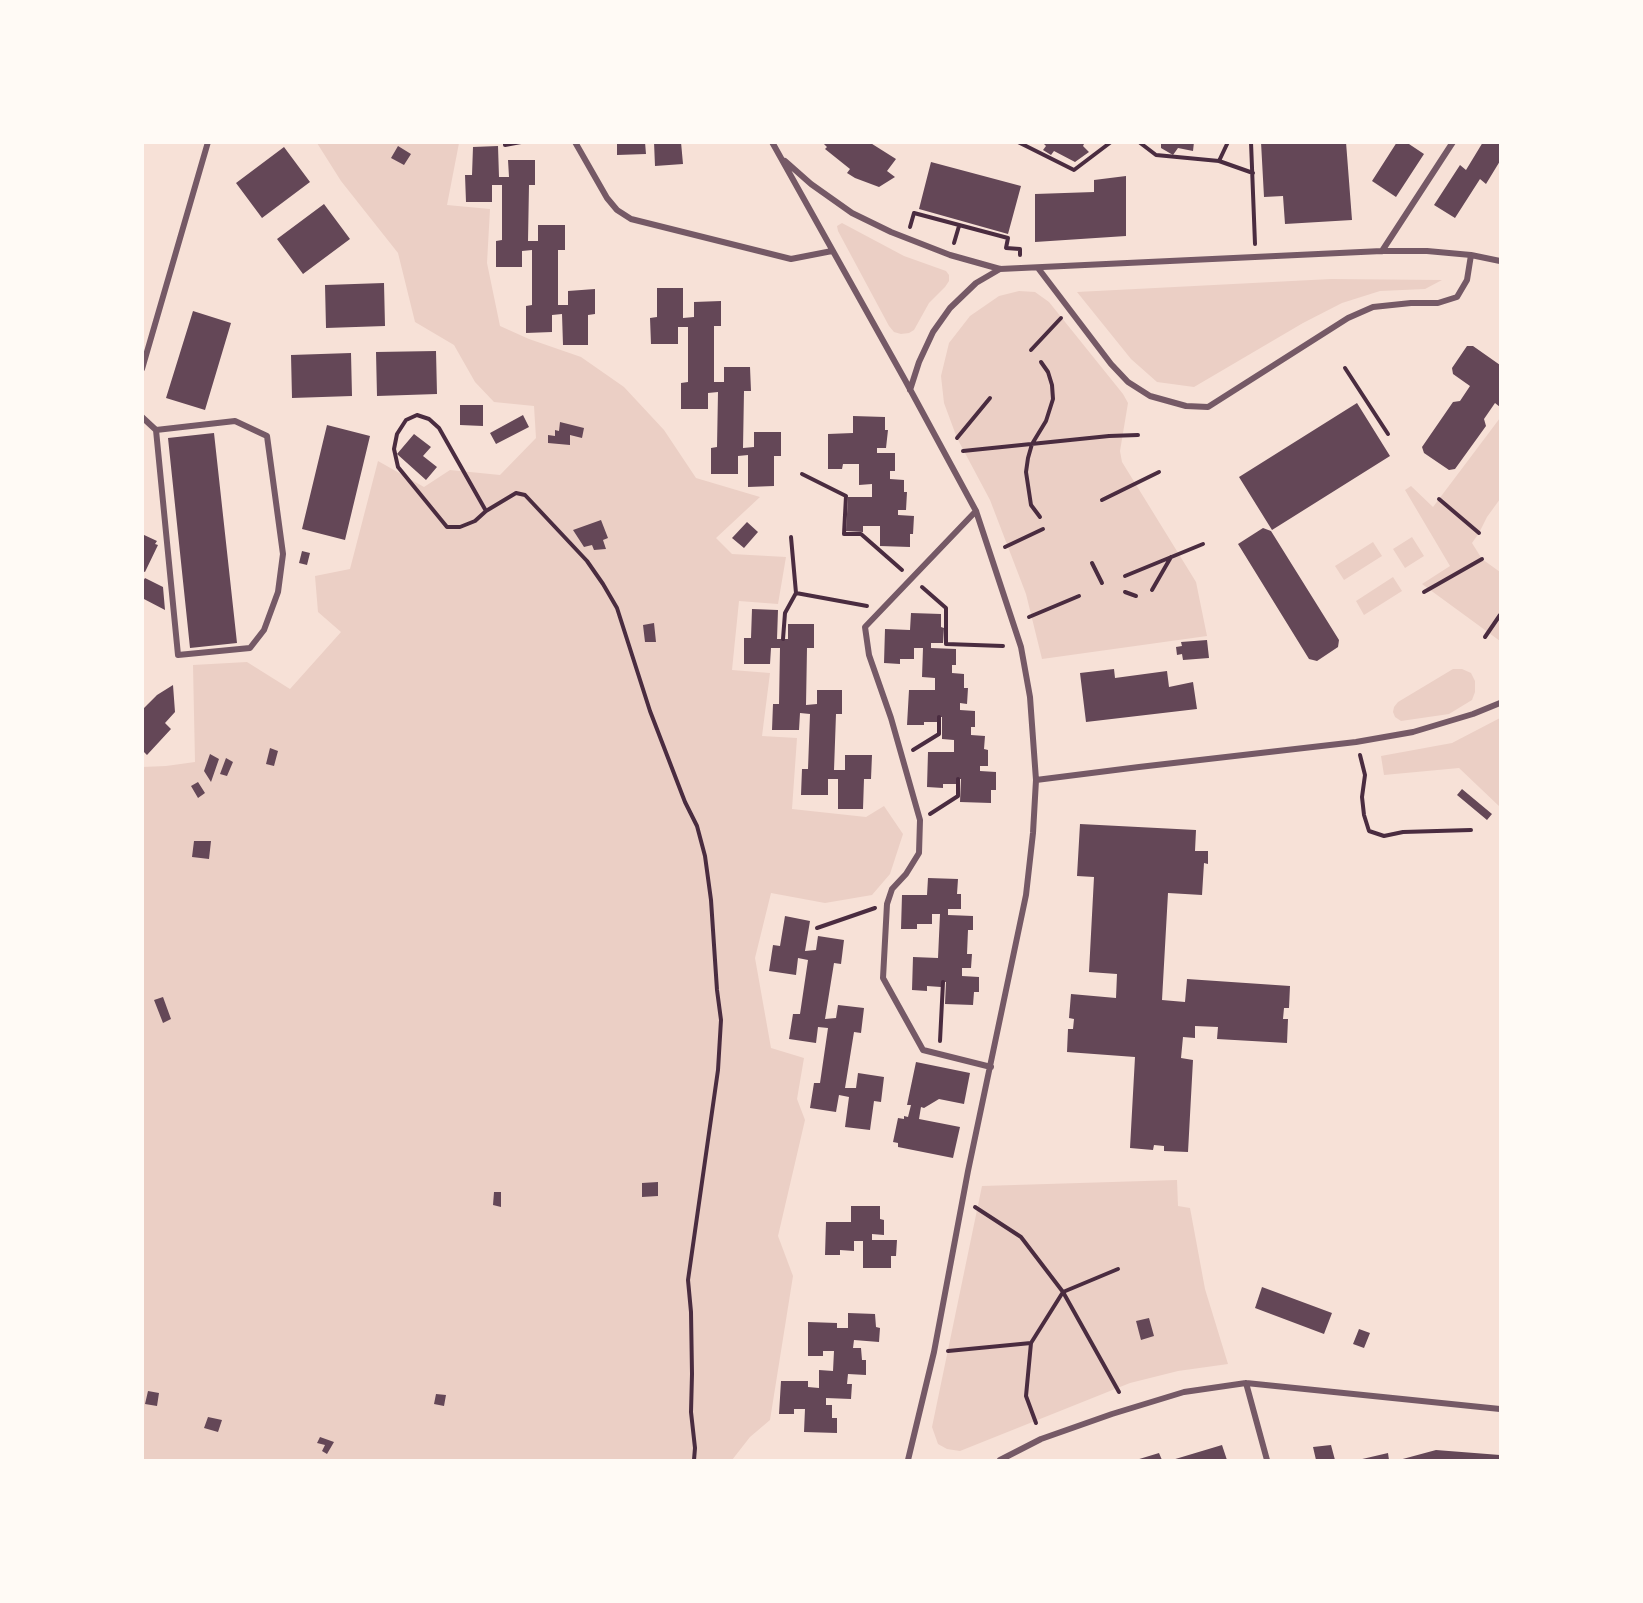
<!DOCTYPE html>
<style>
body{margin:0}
#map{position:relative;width:1643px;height:1603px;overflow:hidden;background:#f7e1d7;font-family:"Fira Sans Condensed",sans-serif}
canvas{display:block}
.frame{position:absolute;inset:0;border:144px solid #fffaf5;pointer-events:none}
</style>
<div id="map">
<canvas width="1643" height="1603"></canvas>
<div class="frame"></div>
</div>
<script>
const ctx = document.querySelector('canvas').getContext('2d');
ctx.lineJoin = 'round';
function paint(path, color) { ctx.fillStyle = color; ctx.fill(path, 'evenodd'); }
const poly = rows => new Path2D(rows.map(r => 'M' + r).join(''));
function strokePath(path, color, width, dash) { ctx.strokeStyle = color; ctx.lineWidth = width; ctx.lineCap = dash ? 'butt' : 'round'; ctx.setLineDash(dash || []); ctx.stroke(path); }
const green = poly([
 [317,143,459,143,447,205,490,209,487,263,500,326,529,339,581,357,624,387,664,430,696,478,760,497,716,538,732,554,786,557,778,604,739,601,732,670,770,673,762,736,797,738,792,809,866,817,884,806,903,834,890,874,872,895,825,903,771,893,755,958,771,1048,804,1058,797,1099,805,1120,778,1236,793,1276,770,1420,750,1437,732,1460,143,1460,142,767,166,766,195,762,193,665,247,662,290,689,341,632,318,612,315,576,350,569,378,461,424,487,450,470,500,475,536,438,534,406,494,402,475,382,454,345,415,322,398,253,341,181],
 [842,223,904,256,946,271,949,275,949,281,945,287,929,303,914,330,909,333,901,334,894,332,889,326,838,231,837,226],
 [1331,279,1442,280,1425,289,1380,291,1342,303,1303,323,1194,387,1157,382,1131,359,1077,292],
 [1019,291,1035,292,1049,302,1123,394,1128,403,1120,451,1122,462,1196,582,1207,636,1042,659,1026,594,990,500,957,438,944,403,941,376,949,343,970,316,999,296],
 [1500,418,1500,499,1487,517,1479,533,1472,543,1482,559,1500,572,1500,641,1422,584,1450,566,1405,490,1411,486,1433,507],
 [1412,537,1424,556,1405,568,1393,549],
 [1373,542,1382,556,1344,580,1335,566],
 [1393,577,1402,591,1364,615,1356,601],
 [1453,669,1462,669,1471,673,1475,681,1475,692,1472,700,1449,714,1401,721,1395,717,1393,712,1394,707,1398,702],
 [1500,718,1500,807,1459,768,1384,775,1381,756,1452,743],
 [1177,1180,1178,1206,1190,1208,1205,1289,1228,1364,1178,1371,1130,1383,960,1451,947,1449,938,1444,932,1427,982,1186]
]);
const building = poly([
 [617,142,645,142,646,154,617,155],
 [654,142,681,142,683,164,655,166],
 [822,142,869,142,896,159,887,171,895,177,879,187,855,178,847,173,850,169,825,149,827,147],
 [1042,142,1085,142,1083,146,1089,152,1075,162,1054,151,1051,155,1043,150,1046,146],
 [1161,142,1194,142,1193,151,1178,148,1173,155,1161,148],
 [1261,142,1346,142,1352,220,1285,224,1283,196,1264,197],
 [1397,142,1406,142,1424,154,1396,197,1372,181],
 [1483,142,1500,142,1500,161,1486,184,1480,179,1455,218,1434,205,1460,165,1466,170],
 [398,146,411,154,404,165,391,158],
 [498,146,499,177,509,177,508,160,535,160,535,185,529,185,528,241,538,241,538,225,565,225,565,250,558,250,558,305,568,305,568,291,595,289,595,314,588,315,588,345,563,345,562,314,552,315,552,332,526,333,526,306,532,305,532,250,522,251,522,267,496,267,496,241,502,240,502,185,492,185,492,202,466,202,465,175,472,175,473,147],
 [284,147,310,182,262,218,236,183],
 [931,162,1021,186,1008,234,919,209],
 [1126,176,1126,236,1035,242,1035,194,1094,192,1094,180],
 [324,204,350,239,303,274,277,239],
 [384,283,385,326,326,328,325,285],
 [657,288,683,288,683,318,694,317,694,302,721,301,721,326,714,326,714,382,724,382,724,367,750,367,751,391,744,391,743,448,754,447,754,432,781,432,781,456,774,456,774,486,748,487,748,455,738,456,738,474,711,474,711,448,717,447,718,392,708,393,708,409,681,409,681,383,688,382,688,327,678,327,678,344,651,344,650,318,657,317],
 [193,311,231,323,205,410,166,398],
 [1467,346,1473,346,1500,365,1500,407,1495,403,1484,419,1486,426,1455,469,1449,470,1424,453,1422,447,1453,402,1460,401,1470,386,1453,374,1452,368],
 [436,351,437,394,377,396,376,352],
 [351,353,352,396,292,398,291,355],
 [1357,403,1390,456,1272,530,1239,477],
 [460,405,483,405,483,426,460,425],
 [523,415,529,427,496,444,490,433],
 [853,416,885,417,885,430,888,430,886,448,877,448,877,453,895,453,895,471,890,471,890,479,904,480,904,492,907,492,906,510,898,510,898,515,914,516,913,534,910,534,910,547,880,546,880,526,863,526,863,532,846,531,848,497,872,497,872,484,859,485,859,464,843,464,842,469,828,469,828,434,853,433],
 [560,422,584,428,582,438,570,435,570,445,548,443,548,435,555,436,555,430,559,431],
 [327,425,370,436,345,540,302,529],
 [214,433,237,643,190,648,168,438],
 [414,434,431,447,423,456,437,467,426,480,397,454],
 [601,520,608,538,603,540,606,549,594,550,592,545,584,547,573,530],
 [747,522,758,532,744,548,732,538],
 [1263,528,1271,531,1339,640,1338,647,1317,661,1309,659,1238,544],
 [142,534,157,541,155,544,158,545,145,572,142,571],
 [302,551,310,553,307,565,299,563],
 [145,578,163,587,165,610,142,598,144,590,142,589,142,583],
 [752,609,778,610,777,639,788,639,788,624,814,624,814,648,807,648,806,705,817,704,817,690,842,690,842,714,836,714,834,770,845,770,845,755,872,755,871,779,864,779,863,809,838,809,838,779,828,779,828,795,801,795,802,769,808,769,810,714,800,713,799,730,772,730,773,704,779,704,780,648,771,648,770,664,744,664,744,638,751,638],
 [911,613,941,614,941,627,944,628,943,643,931,643,931,648,956,649,956,665,952,665,952,673,964,674,964,688,968,688,967,704,960,703,960,710,975,711,975,727,971,727,971,735,985,736,984,749,988,750,988,766,980,766,980,771,996,772,996,790,991,790,991,803,960,802,961,779,957,779,957,784,943,784,943,788,927,787,928,752,954,752,954,740,942,739,942,717,937,717,937,722,924,722,924,725,907,725,909,690,935,690,935,678,922,677,923,648,914,648,914,659,900,659,900,664,884,663,885,629,910,630],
 [654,623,656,642,645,642,643,625],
 [1207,640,1209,658,1183,660,1182,654,1177,655,1176,647,1182,646,1181,642],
 [1114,669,1115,678,1167,671,1169,687,1193,682,1197,709,1086,722,1080,673],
 [173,685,175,712,165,723,171,729,147,755,142,750,142,710,157,695],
 [270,748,278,751,274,766,266,764],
 [210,754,219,759,211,782,204,771],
 [226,758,233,762,227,776,220,774],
 [198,782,205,793,198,798,191,786],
 [1462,789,1492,814,1487,820,1457,795],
 [1080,824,1196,830,1195,851,1208,851,1208,864,1204,863,1202,895,1168,893,1162,1000,1185,1002,1187,979,1290,986,1289,1008,1284,1008,1283,1019,1288,1019,1287,1043,1217,1039,1218,1027,1195,1026,1195,1038,1183,1037,1181,1058,1193,1060,1188,1152,1164,1151,1164,1146,1154,1145,1153,1150,1130,1148,1135,1057,1067,1052,1068,1029,1073,1029,1074,1019,1069,1018,1071,994,1116,998,1117,974,1089,972,1094,877,1077,876],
 [194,841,211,841,209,859,192,857],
 [928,878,958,879,957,894,961,894,961,909,948,909,948,915,973,916,973,930,968,930,967,954,972,954,971,968,962,968,962,976,979,977,979,992,974,992,973,1005,945,1004,946,982,941,982,941,987,927,986,927,991,912,990,913,957,938,958,940,914,932,914,932,924,917,924,917,929,901,929,902,895,927,895],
 [785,916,810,921,805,951,816,950,818,936,844,940,841,964,834,963,825,1019,836,1018,838,1005,864,1008,861,1033,854,1032,845,1088,856,1088,858,1073,884,1077,881,1102,874,1101,870,1130,845,1127,849,1097,839,1095,836,1112,810,1108,814,1083,820,1083,828,1028,818,1027,816,1043,789,1039,793,1014,800,1014,808,960,798,958,796,975,769,971,773,945,780,946],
 [163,997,171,1019,163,1023,154,1000],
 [916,1062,970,1073,964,1104,939,1099,924,1108,921,1107,919,1119,960,1127,953,1158,898,1147,898,1143,893,1142,898,1118,904,1119,904,1116,908,1117,911,1105,907,1105],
 [658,1182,658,1196,642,1197,642,1183],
 [494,1192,501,1192,501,1207,493,1205],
 [851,1206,880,1206,880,1219,884,1220,884,1235,872,1234,872,1240,897,1240,896,1256,891,1256,891,1268,863,1268,863,1241,854,1241,854,1251,840,1250,840,1255,825,1255,826,1222,851,1222],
 [1262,1287,1332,1313,1324,1334,1255,1308],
 [848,1313,875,1314,876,1327,880,1328,879,1342,854,1340,853,1348,861,1348,862,1360,866,1360,866,1375,848,1374,847,1384,852,1384,851,1399,826,1398,826,1405,832,1405,832,1418,837,1418,837,1433,804,1432,805,1409,794,1409,794,1414,779,1414,781,1381,808,1381,808,1387,819,1388,819,1370,833,1371,834,1351,823,1351,823,1356,808,1356,808,1322,837,1323,837,1328,848,1328],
 [1149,1318,1154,1336,1141,1340,1136,1321],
 [1359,1329,1370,1333,1364,1348,1353,1344],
 [148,1391,159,1393,157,1406,145,1404],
 [436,1394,446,1395,444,1406,434,1404],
 [208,1417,222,1420,218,1432,204,1428],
 [320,1437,334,1442,327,1454,322,1451,325,1445,317,1443],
 [1222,1445,1227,1460,1172,1460],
 [1331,1445,1335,1460,1316,1460,1313,1447],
 [1436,1450,1500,1455,1500,1460,1399,1460],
 [1159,1453,1162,1460,1136,1460],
 [1388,1453,1389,1460,1358,1460]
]);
const path = poly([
 [505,142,505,145,521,142],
 [1018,142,1074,170,1111,142],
 [1139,142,1156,155,1219,161,1253,173],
 [1251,142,1255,244],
 [1219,161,1228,142],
 [910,227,914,213,1008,238,1006,248,1020,249,1020,255],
 [954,243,959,226],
 [1031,350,1061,318],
 [1345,368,1388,434],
 [957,438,990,398],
 [963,451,1109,436,1138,435],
 [802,474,846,496,844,534,861,534,902,570],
 [1439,499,1479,533],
 [1102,500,1159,472],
 [486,511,439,428,429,419,417,415,406,420,397,434,394,449,398,467,447,527,460,527,475,521,486,511,516,493,525,495,587,561,603,584,617,608,650,711,685,802,697,826,705,856,711,900,717,990,721,1020,718,1070,688,1280,691,1312,692,1374,691,1412,695,1448,694,1460],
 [1040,517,1031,505,1026,472,1028,458,1032,444,1046,421,1053,399,1052,385,1048,372,1041,362],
 [791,537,796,593],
 [1005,547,1043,529],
 [1092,563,1102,583],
 [1125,576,1203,544],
 [922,587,946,608,946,644,1003,646],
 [1152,590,1171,557],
 [1125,592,1136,596],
 [1424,592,1482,559],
 [1029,617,1079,596],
 [1485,637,1500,615],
 [783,639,785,613,796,593,867,606],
 [913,750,939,734,939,717],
 [1360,755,1365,775,1362,797,1364,815,1369,831,1384,836,1403,832,1471,830],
 [930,814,958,796,958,779],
 [817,928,875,908],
 [940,1041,943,982],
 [975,1207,1021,1237,1063,1292,1031,1343,1026,1396,1036,1423],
 [1118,1269,1063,1292,1119,1392],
 [948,1351,1031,1343]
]);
const minor = poly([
 [575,142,607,198,617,210,631,219,791,259,832,251],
 [772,142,905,380,976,511,1021,647,1030,697,1036,780,1033,833,1026,895,968,1171,934,1352,908,1460],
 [785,161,811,184,852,213,891,232,950,255,1000,269,1382,251,1427,251,1471,255,1500,261],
 [1382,251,1453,142],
 [1038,268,1111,364,1128,382,1150,396,1186,406,1208,407,1348,318,1373,307,1411,303,1438,303,1457,297,1467,280,1471,255],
 [142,369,208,142],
 [910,390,919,362,933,332,950,308,976,283,1000,269],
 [142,417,156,430,178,655,250,648,264,630,278,592,283,554,267,436,235,421,156,430],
 [976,511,865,627,869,655,891,718,920,820,919,853,906,874,892,889,887,904,883,978,923,1050,991,1067],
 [1036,780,1139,767,1356,742,1413,732,1473,714,1500,703],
 [1246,1383,1267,1460],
 [1000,1460,1041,1439,1112,1414,1184,1392,1246,1383,1500,1409]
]);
paint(green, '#ebcfc5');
paint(building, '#644757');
strokePath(path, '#4a2c40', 4);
strokePath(minor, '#755966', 6);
</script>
